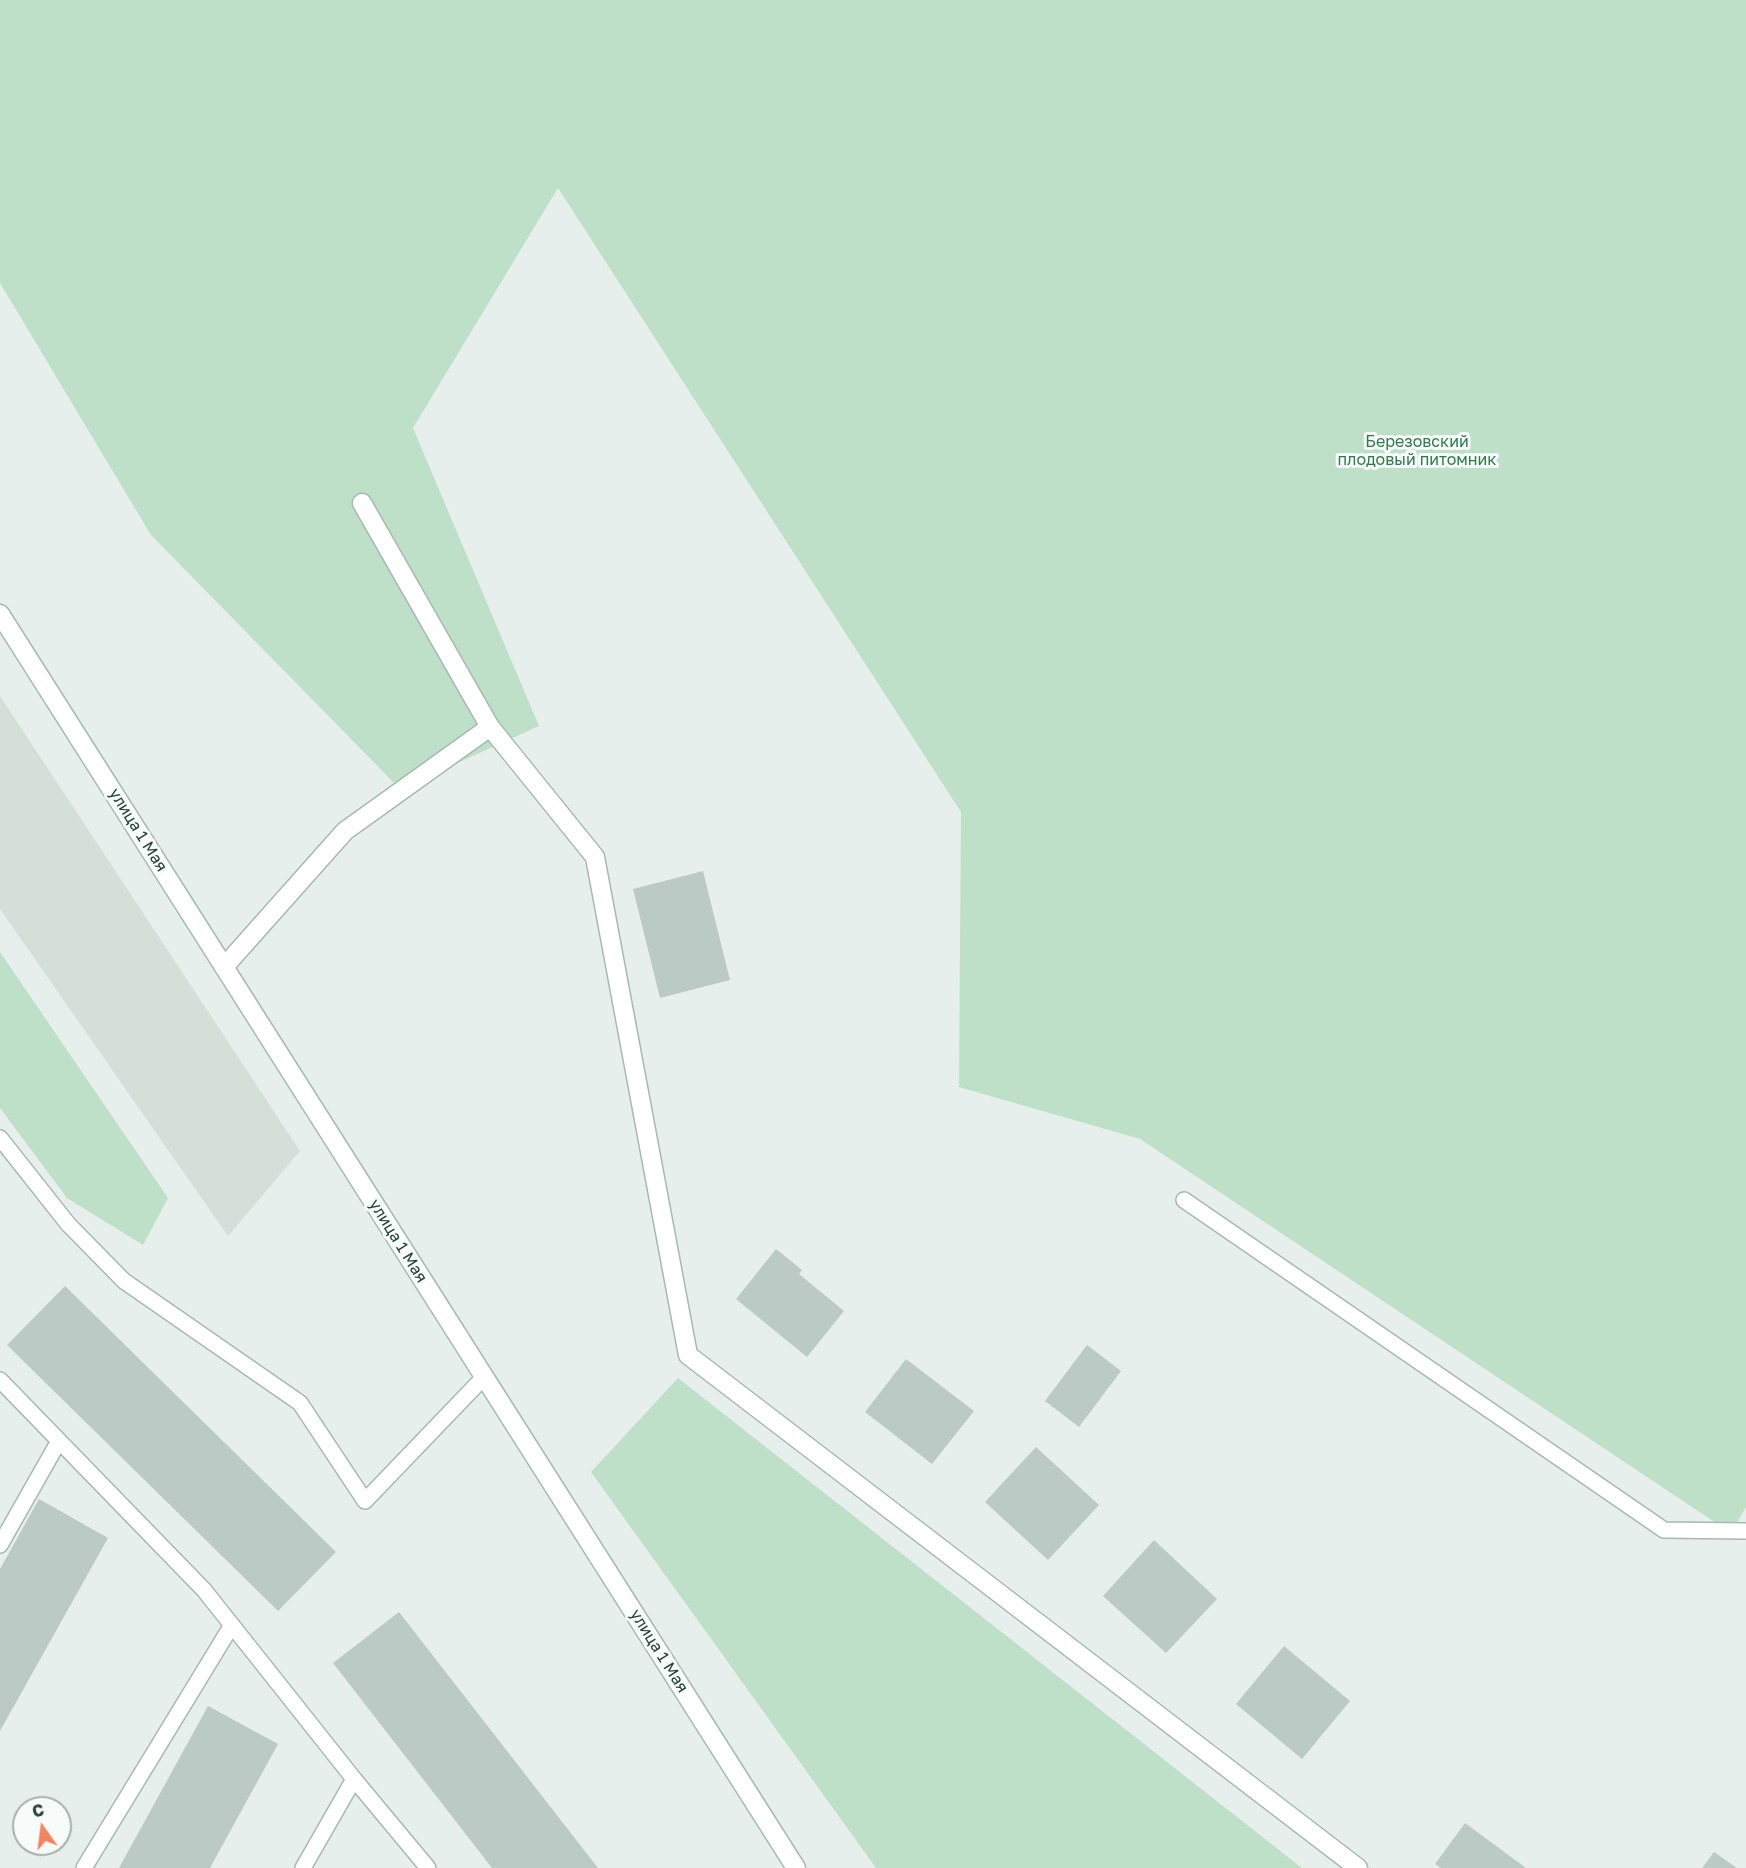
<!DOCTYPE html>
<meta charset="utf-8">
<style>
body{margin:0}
#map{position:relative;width:1746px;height:1868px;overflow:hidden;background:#e6efeb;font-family:"Golos Text",sans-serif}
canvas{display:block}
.north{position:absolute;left:12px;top:1796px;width:60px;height:60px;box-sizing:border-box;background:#f7fbf9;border:2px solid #a3b1ad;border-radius:50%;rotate:346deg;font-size:16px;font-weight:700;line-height:24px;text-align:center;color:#24423a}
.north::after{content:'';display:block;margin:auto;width:21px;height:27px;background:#f4845f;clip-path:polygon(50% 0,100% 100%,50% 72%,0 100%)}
</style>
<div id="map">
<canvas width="1746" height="1868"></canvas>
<div class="north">С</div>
</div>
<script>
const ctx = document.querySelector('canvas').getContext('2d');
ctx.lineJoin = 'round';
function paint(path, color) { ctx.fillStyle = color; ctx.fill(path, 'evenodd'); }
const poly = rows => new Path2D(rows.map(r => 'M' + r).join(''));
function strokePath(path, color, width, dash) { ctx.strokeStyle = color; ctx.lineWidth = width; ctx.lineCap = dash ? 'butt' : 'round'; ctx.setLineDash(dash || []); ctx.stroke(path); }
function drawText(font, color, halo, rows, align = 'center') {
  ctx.font = font + ' "Golos Text",sans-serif'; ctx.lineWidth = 6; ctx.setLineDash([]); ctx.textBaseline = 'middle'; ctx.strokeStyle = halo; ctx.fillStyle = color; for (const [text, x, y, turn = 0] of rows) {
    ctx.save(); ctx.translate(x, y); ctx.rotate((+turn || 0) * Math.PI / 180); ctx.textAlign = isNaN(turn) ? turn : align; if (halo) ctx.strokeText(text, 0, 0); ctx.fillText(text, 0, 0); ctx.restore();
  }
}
const built = poly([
 [0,696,300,1151,228,1236,0,909]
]);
const green = poly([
 [0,0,1746,0,1746,1507,1731,1533,1140,1139,959,1087,961,812,558,188,413,428,539,726,400,789,151,535,0,283],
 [0,952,168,1198,143,1245,67,1198,0,1108],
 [678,1378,1302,1868,876,1868,591,1472]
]);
const building = poly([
 [703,871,730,980,660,998,633,889],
 [776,1249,802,1270,799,1274,844,1311,807,1357,736,1299],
 [65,1286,336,1552,278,1611,7,1345],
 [1087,1345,1121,1371,1079,1427,1045,1401],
 [906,1359,974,1411,932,1464,865,1412],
 [1036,1447,1099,1505,1048,1560,985,1502],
 [39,1499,108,1538,0,1731,0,1569],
 [1154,1540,1217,1599,1166,1653,1103,1596],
 [399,1612,598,1868,492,1868,333,1663],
 [1284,1646,1350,1701,1302,1759,1236,1704],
 [208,1706,278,1744,210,1868,119,1868],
 [1465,1823,1526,1868,1441,1868,1435,1864],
 [1714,1852,1737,1868,1702,1868]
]);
const lane = poly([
 [0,1138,68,1224,124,1281,300,1403,365,1501,484,1377],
 [1184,1200,1664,1530,1746,1531],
 [0,1380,204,1590,354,1779,428,1868],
 [0,1545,59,1441],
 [84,1868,232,1625],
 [303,1868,354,1779]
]);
const street = poly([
 [362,503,490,727,595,857,688,1355,1358,1868],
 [224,967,345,831,490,727]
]);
const secondary = poly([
 [0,614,796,1868]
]);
const parkNames = [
 ["Березовский",1417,442],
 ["плодовый питомник",1417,460]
];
const streetNames = [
 ["улица 1 Мая",138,830,58],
 ["улица 1 Мая",398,1241,58],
 ["улица 1 Мая",659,1651,58]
];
paint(built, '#d4dfda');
paint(green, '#bfe0c8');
paint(building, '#bbcac4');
strokePath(lane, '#a8b8b2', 18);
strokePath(street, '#a8b8b2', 21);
strokePath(secondary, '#a4bbb3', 21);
strokePath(lane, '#fff', 15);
strokePath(street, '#fff', 18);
strokePath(secondary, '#fff', 18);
drawText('16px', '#2d7a4b', '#f7fbf9', parkNames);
drawText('16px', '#24423a', '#f7fbf9', streetNames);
</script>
